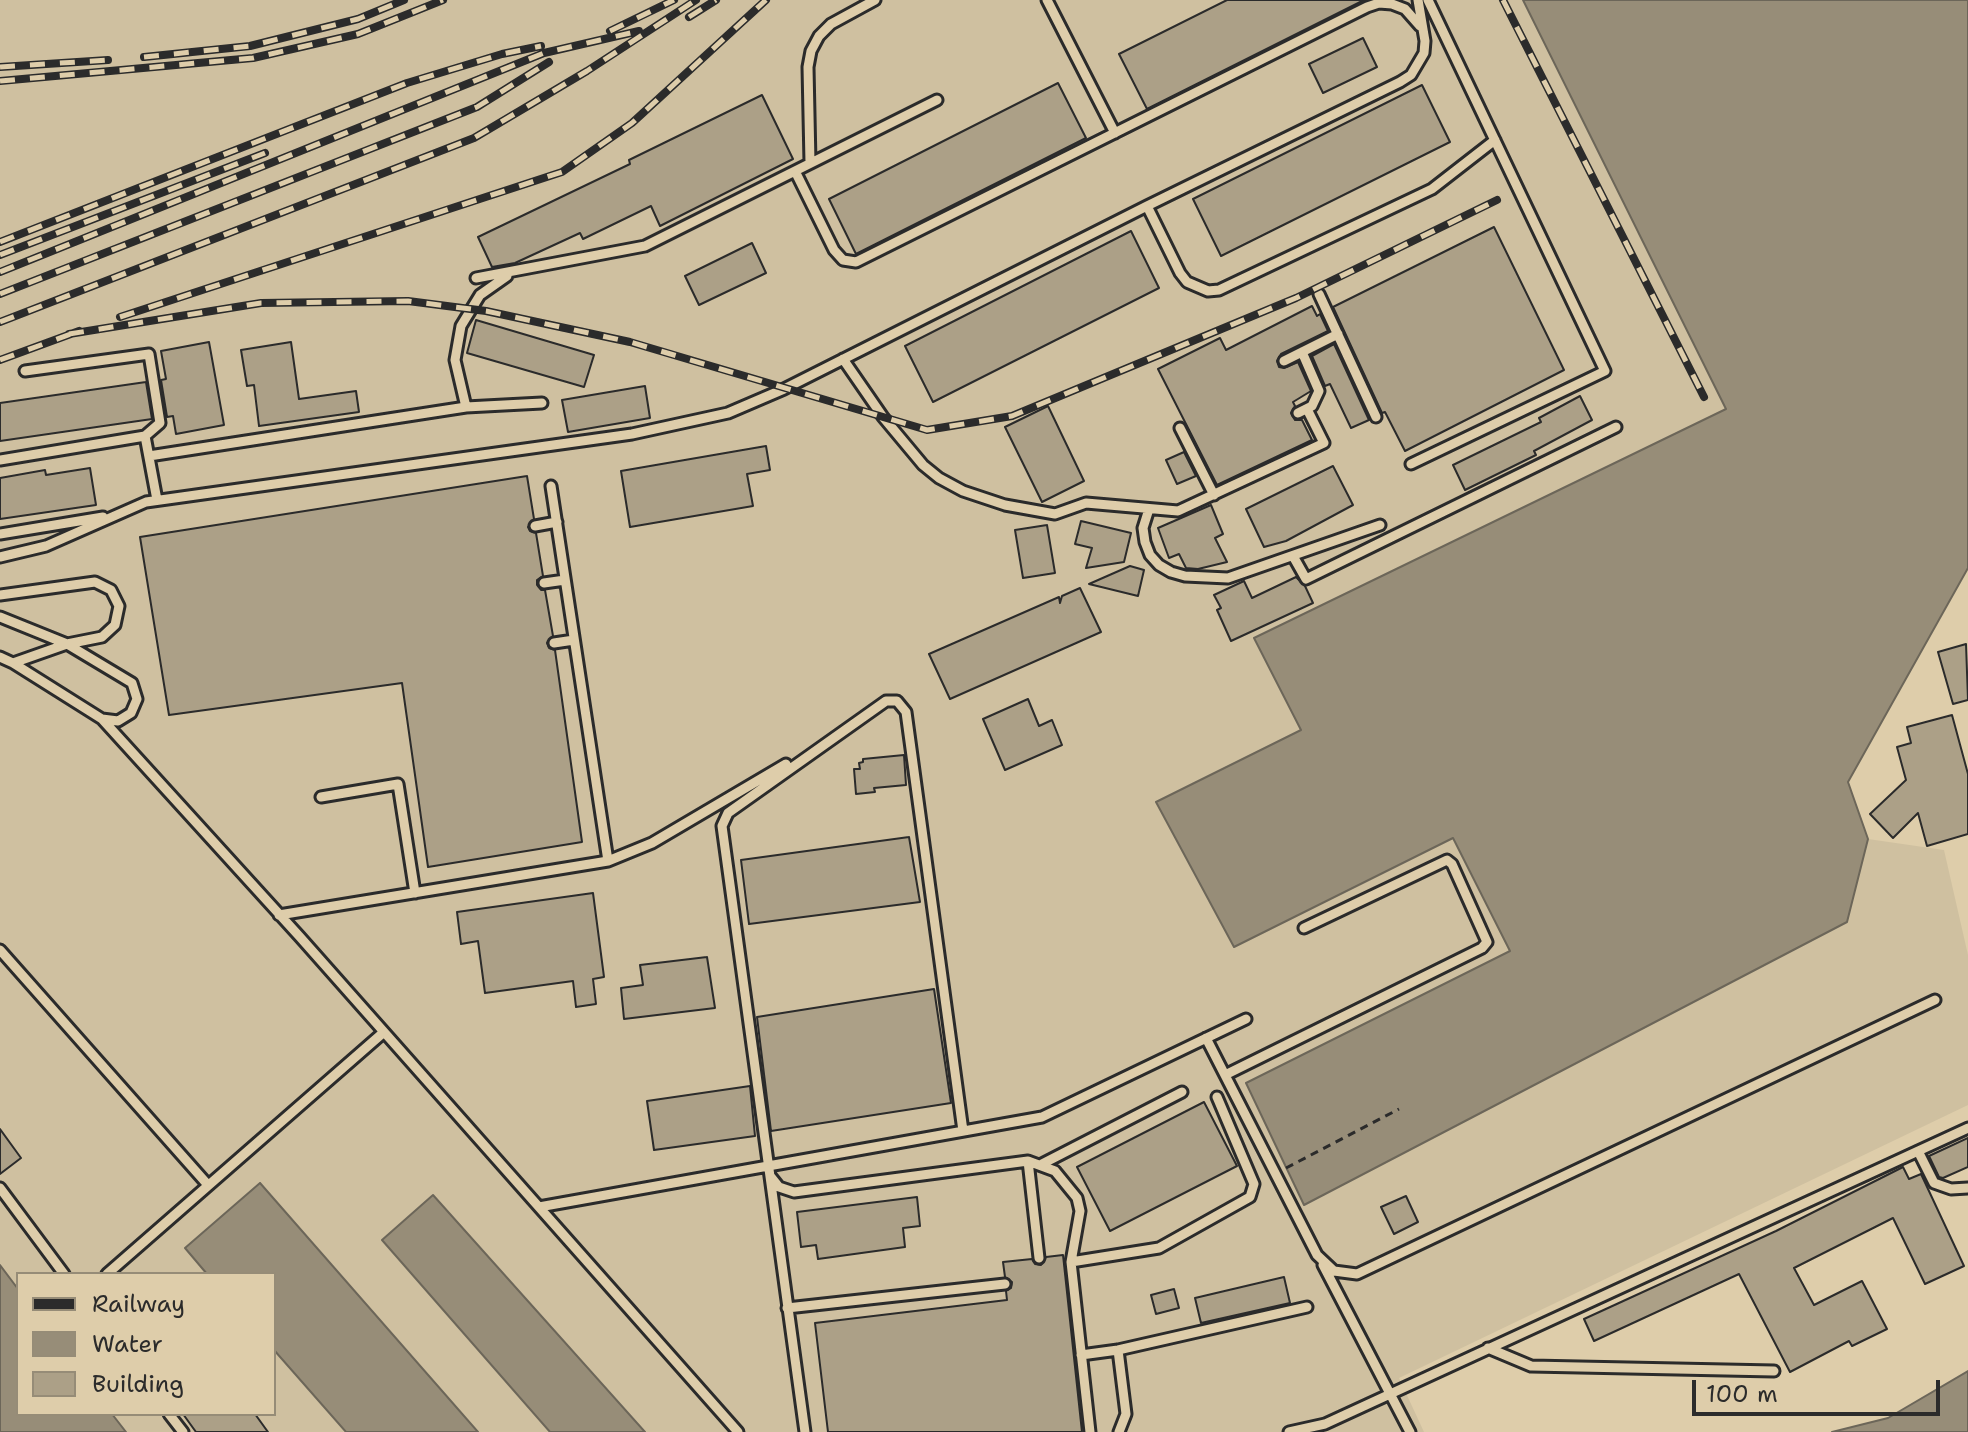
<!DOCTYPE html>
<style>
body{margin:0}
#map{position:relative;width:1968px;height:1432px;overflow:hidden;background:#decdaa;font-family:"Shantell Sans",sans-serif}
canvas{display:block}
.legend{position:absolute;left:16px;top:1272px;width:260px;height:144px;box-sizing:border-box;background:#decdaa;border:2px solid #968c77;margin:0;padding:10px 14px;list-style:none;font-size:24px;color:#2b2b2b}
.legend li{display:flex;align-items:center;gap:16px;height:40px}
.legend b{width:40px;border:2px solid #968c77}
.scale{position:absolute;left:1692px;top:1380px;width:248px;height:36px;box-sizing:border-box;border:4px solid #2b2b2b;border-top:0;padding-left:10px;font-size:24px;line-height:28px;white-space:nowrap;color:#2b2b2b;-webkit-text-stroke:6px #decdaa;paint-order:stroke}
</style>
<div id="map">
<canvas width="1968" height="1432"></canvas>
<ul class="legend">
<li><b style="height:10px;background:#2b2b2b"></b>Railway</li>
<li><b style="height:22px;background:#978d78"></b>Water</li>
<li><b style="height:22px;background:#aca087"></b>Building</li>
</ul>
<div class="scale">100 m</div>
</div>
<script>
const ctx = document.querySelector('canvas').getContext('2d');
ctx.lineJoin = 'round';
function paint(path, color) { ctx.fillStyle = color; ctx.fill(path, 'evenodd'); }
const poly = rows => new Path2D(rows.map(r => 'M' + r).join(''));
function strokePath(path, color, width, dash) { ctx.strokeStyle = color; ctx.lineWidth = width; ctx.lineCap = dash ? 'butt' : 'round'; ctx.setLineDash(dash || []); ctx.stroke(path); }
const built = poly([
 [0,0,1523,0,1726,409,1254,638,1301,730,1235,947,1454,838,1511,951,1247,1084,1304,1205,1847,922,1868,839,1944,850,1968,955,1968,1105,1399,1378,1424,1432,126,1432,112,1414,274,1414,274,1274,18,1274,18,1289,0,1265]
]);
const water = poly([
 [1523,0,1968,0,1968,568,1848,782,1868,839,1847,922,1304,1205,1246,1083,1510,951,1453,838,1234,947,1156,802,1301,730,1254,638,1726,409,1523,0],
 [260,1183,478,1432,346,1432,274,1350,274,1274,207,1274,185,1248,260,1183],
 [433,1195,645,1432,550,1432,382,1240,433,1195],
 [0,1265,18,1289,18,1414,112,1414,126,1432,0,1432,0,1265],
 [1968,1371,1968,1432,1832,1432,1888,1418,1968,1371]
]);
const building = poly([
 [1227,0,1364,0,1147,109,1119,54,1227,0],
 [1363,38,1377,67,1323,93,1309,64,1363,38],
 [1058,83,1086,138,856,254,829,199,1058,83],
 [1422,85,1450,142,1221,256,1193,199,1422,85],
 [762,95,793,159,660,226,651,206,583,239,580,233,515,263,492,267,478,237,630,164,629,160,762,95],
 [1494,227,1564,370,1405,451,1385,412,1382,413,1333,307,1494,227],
 [1131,231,1159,288,933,402,905,346,1131,231],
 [752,243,766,273,699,305,685,276,752,243],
 [1312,306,1317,316,1320,314,1328,331,1281,354,1277,361,1279,367,1284,368,1298,362,1311,391,1293,402,1295,406,1291,413,1295,420,1302,420,1312,440,1217,485,1158,369,1220,338,1226,350,1312,306],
 [476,320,594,355,584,387,467,353,476,320],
 [209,342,224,425,176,434,173,416,167,417,161,380,166,379,161,351,209,342],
 [291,342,299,399,356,391,359,412,259,426,254,385,247,386,241,350,291,342],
 [1334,344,1369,420,1351,428,1330,384,1325,386,1312,356,1334,344],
 [146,382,152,419,0,441,0,403,146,382],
 [645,386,650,418,568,432,562,400,645,386],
 [1580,396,1592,420,1534,451,1536,455,1465,490,1453,465,1541,422,1539,418,1580,396],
 [1048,406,1084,481,1042,502,1005,427,1048,406],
 [766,446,770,470,747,474,753,506,630,527,621,471,766,446],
 [1184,452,1196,476,1177,484,1166,460,1184,452],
 [1333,466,1353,505,1286,541,1264,547,1246,509,1333,466],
 [90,468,96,505,0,519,0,478,45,470,46,475,90,468],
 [527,476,534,519,528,527,530,531,536,533,543,576,537,580,537,585,541,590,545,590,553,636,547,643,549,648,555,650,582,842,428,867,402,683,169,715,140,537,527,476],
 [1211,505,1223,534,1215,538,1227,562,1198,569,1186,568,1179,554,1169,558,1158,528,1211,505],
 [1081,521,1131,533,1124,562,1086,568,1092,548,1075,544,1081,521],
 [1047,525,1055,573,1023,578,1015,530,1047,525],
 [1130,566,1144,570,1138,596,1089,584,1130,566],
 [1296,577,1305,586,1313,603,1231,641,1217,610,1221,608,1214,595,1244,581,1252,598,1296,577],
 [1080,588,1101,632,950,699,929,654,1059,597,1060,603,1062,596,1080,588],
 [1966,644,1968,700,1953,704,1938,652,1966,644],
 [1028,699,1039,726,1052,720,1062,745,1005,770,983,719,1028,699],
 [1952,715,1968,774,1968,834,1927,846,1918,813,1893,838,1870,814,1906,780,1897,747,1911,743,1907,727,1952,715],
 [904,755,906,785,874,788,875,792,856,794,854,769,860,769,859,763,863,762,863,759,904,755],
 [909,837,920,902,749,924,741,860,909,837],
 [593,893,604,977,593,979,596,1004,576,1007,573,981,485,993,478,941,461,944,457,912,593,893],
 [707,957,715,1008,624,1019,621,988,643,985,640,965,707,957],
 [934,989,951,1103,771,1131,757,1017,934,989],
 [750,1086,755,1136,654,1150,647,1101,750,1086],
 [1204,1102,1237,1166,1110,1231,1077,1167,1204,1102],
 [0,1129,21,1158,0,1174,0,1129],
 [1968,1138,1968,1167,1943,1178,1939,1177,1929,1156,1968,1138],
 [1903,1167,1909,1179,1921,1174,1964,1266,1925,1284,1893,1218,1794,1268,1814,1305,1862,1281,1887,1329,1852,1346,1849,1341,1790,1372,1739,1274,1594,1341,1584,1319,1776,1231,1903,1167],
 [1406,1196,1418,1222,1394,1234,1381,1207,1406,1196],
 [917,1197,920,1226,903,1228,905,1247,818,1259,816,1245,801,1247,797,1212,917,1197],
 [1063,1255,1082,1432,828,1432,815,1323,1007,1300,1006,1291,1011,1288,1012,1282,1005,1277,1003,1262,1032,1259,1035,1264,1041,1265,1046,1257,1063,1255],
 [1284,1277,1290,1303,1201,1323,1195,1298,1284,1277],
 [1174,1289,1179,1308,1156,1314,1151,1295,1174,1289],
 [183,1414,255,1414,268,1432,196,1432,183,1414]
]);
const path = poly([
 [1286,1168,1399,1109]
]);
const service = poly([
 [1047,0,1115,133],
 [810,163,808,67,811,51,819,36,831,24,875,0],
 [795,171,834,250,843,260,856,262,1367,7,1379,3,1392,4,1405,9,1420,26],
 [1147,206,1180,273,1187,282,1208,291,1219,290,1432,189,1495,140],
 [476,278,645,246,937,100],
 [1319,294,1376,417],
 [843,359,883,417,923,465,939,478,963,491,1005,505,1055,514,1086,503,1178,511,1324,443,1307,409],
 [1284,361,1338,334],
 [25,371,149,354,160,423,145,436,157,500],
 [466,407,455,360,461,326,480,295,507,276],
 [1298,413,1312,406,1319,391,1302,352],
 [1180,428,1214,495],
 [149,456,466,407,542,403],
 [0,460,145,436],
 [1411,464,1605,371,1428,0],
 [551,486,608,861],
 [1149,509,1143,528,1145,542,1150,555,1159,565,1171,572,1185,576,1228,578,1380,525],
 [535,526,557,522],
 [0,534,103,517],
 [1293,556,1306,579,1616,427],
 [0,557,46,546,146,502,632,434,728,413,784,389,1147,206,1400,82,1411,75,1424,53,1425,41,1418,0],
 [544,583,565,580],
 [0,595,95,582,111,590,119,606,115,625,102,637,67,644,13,663],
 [0,617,67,644,132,683,137,699,131,713,118,721,102,719],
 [554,643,574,640],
 [0,657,13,663,102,719,300,937,738,1432],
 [321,797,398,784,415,893],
 [279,915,608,861,652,843,786,764],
 [0,950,208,1185],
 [1206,1038,1317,1255,1334,1271,1357,1274,1935,1000],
 [1225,1075,1482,948,1487,942,1452,864,1447,860,1304,928],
 [1918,1151,1934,1183,1951,1189,1968,1188],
 [1028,1161,1039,1258],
 [1042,1164,1182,1092],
 [771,1177,779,1187,794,1192,1028,1161,1055,1171,1077,1198,1080,1211,1071,1262,1090,1432],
 [0,1188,64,1274],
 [539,1207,1042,1117,1246,1019],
 [1071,1262,1159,1248,1250,1197,1254,1184,1217,1097],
 [1323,1265,1410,1432],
 [107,1274,384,1032],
 [787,1308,1005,1284],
 [1488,1348,1531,1366,1774,1371],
 [1118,1350,1126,1414,1119,1432],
 [1081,1355,1118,1350,1307,1307],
 [169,1414,183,1432],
 [805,1432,722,826,728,813,886,701,897,701,906,712,963,1131],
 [1289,1432,1325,1424,1968,1128]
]);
const rail = poly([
 [1503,0,1704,397],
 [689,17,716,0],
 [610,31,674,0],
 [144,57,250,46,358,19,404,0],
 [0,67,108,60],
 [0,81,253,58,358,34,443,0],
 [0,242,407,83,502,54,541,46],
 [0,255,265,153],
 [0,272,544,53,639,31],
 [0,294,477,107,549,62],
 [120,317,562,172,632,123,766,0],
 [0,322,474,138,587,71,696,0],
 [69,334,261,303,408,301,486,311,630,342,927,430,1012,416,1296,298,1497,200],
 [0,360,79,331]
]);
paint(built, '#cfc0a0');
paint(water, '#978d78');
strokePath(water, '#6c6659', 2);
paint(building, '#aca087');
strokePath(building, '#2b2b2b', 2);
strokePath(service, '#2b2b2b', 15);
strokePath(path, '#2b2b2b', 3, [8, 6]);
strokePath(service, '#decdaa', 9);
strokePath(rail, '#2b2b2b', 8);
strokePath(rail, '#decdaa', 5, [15]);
</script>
